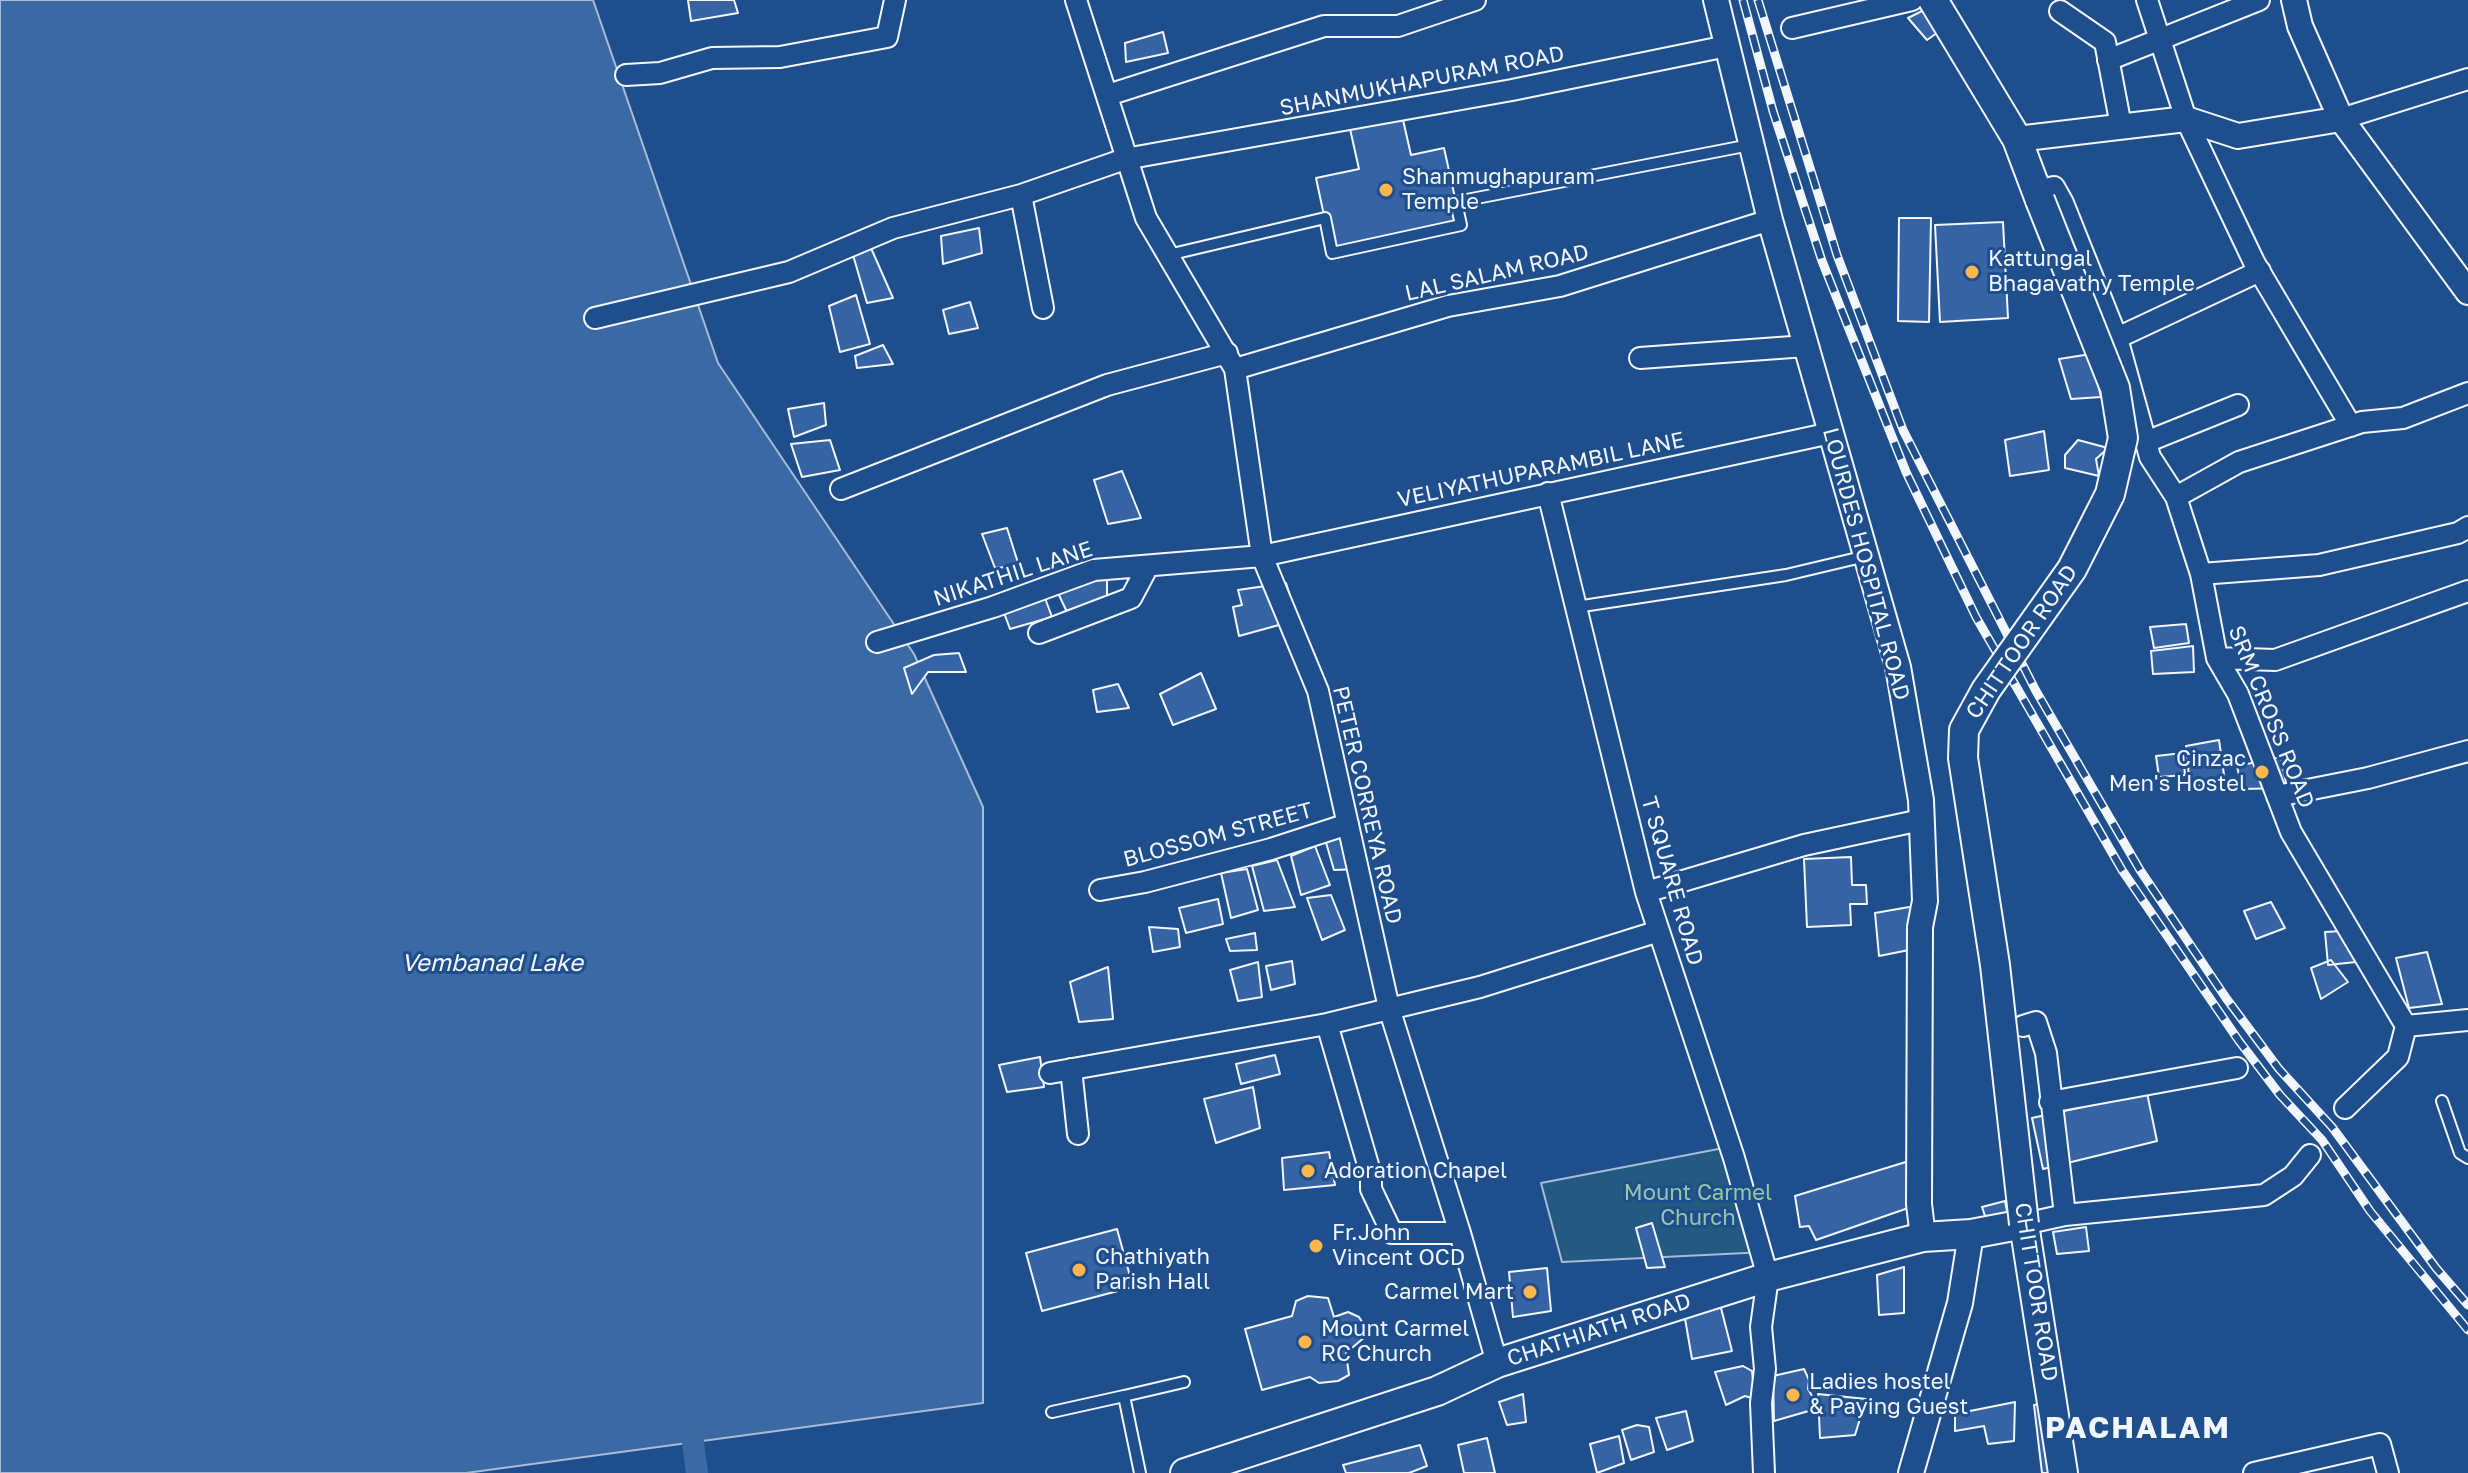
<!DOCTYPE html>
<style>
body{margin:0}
canvas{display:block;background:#1f4e8c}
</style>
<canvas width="2468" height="1473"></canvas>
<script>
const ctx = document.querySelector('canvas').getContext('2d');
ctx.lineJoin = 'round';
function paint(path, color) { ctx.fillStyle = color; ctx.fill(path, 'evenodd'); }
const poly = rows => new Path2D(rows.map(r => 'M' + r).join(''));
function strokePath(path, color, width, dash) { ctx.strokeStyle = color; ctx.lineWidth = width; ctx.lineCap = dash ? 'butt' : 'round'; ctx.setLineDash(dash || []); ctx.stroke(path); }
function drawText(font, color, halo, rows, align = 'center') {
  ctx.font = font + ' "Golos Text",sans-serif'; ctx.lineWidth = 6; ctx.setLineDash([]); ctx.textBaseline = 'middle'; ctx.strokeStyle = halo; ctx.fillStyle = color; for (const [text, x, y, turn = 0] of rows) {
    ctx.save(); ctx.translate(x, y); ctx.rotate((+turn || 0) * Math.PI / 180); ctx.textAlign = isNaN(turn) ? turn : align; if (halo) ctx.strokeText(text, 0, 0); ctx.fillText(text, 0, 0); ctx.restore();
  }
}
const green = poly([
 [1734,1146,1766,1252,1562,1262,1541,1183,1734,1146]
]);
const water = poly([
 [0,0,593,0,718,363,914,654,983,807,983,1403,466,1473,0,1473,0,0]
]);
const canal = poly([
 [693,1442,697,1473]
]);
const building = poly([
 [688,0,734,0,738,13,691,21,688,0],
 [1930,7,1944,28,1927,40,1908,18,1930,7],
 [1163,32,1168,53,1126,62,1125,43,1163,32],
 [1401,111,1411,155,1444,148,1461,225,1332,253,1316,178,1359,169,1348,120,1401,111],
 [1899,218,1931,218,1929,322,1898,321,1899,218],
 [2003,222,2008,318,1940,322,1935,225,2003,222],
 [979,228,982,253,943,264,941,236,979,228],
 [871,248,893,298,867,303,853,255,871,248],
 [856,295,870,344,840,352,829,306,856,295],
 [970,302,978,328,949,334,943,310,970,302],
 [883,345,893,364,857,368,855,356,883,345],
 [2091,354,2101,397,2071,399,2059,359,2091,354],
 [824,403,826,425,794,437,788,409,824,403],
 [2044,431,2049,470,2010,476,2005,440,2044,431],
 [830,440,840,470,802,477,791,444,830,440],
 [2078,440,2108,448,2096,459,2099,476,2065,468,2065,455,2078,440],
 [1122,471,1141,518,1108,524,1094,480,1122,471],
 [1007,528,1019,566,995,568,982,534,1007,528],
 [1107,574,1107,596,1067,612,1058,593,1107,574],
 [1286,583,1297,620,1239,636,1233,607,1242,605,1238,590,1286,583],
 [1045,598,1052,617,1010,629,1003,610,1045,598],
 [2186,624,2189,643,2154,648,2150,627,2186,624],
 [2193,646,2194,672,2153,674,2151,651,2193,646],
 [959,653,966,672,928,672,912,694,904,668,934,655,959,653],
 [1201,673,1216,709,1173,725,1160,694,1201,673],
 [1118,684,1129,708,1097,712,1093,690,1118,684],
 [2219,740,2225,782,2190,787,2186,746,2219,740],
 [2183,753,2185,775,2159,777,2156,756,2183,753],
 [2281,757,2287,788,2242,789,2237,766,2281,757],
 [1348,829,1359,869,1334,870,1325,839,1348,829],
 [1315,846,1330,885,1301,895,1291,856,1315,846],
 [1851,857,1852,885,1866,885,1867,904,1850,904,1851,925,1807,927,1804,859,1851,857],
 [1277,860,1295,907,1264,911,1252,866,1277,860],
 [1247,869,1258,910,1231,918,1221,873,1247,869],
 [1331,895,1345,930,1322,940,1307,898,1331,895],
 [1218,899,1223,924,1186,933,1179,908,1218,899],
 [2271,902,2285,928,2256,939,2244,911,2271,902],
 [1915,906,1914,949,1879,956,1875,913,1915,906],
 [1149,927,1178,929,1180,947,1153,952,1149,927],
 [2359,930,2356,962,2328,965,2325,932,2359,930],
 [1255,933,1257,950,1230,951,1226,939,1255,933],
 [2427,952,2442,1004,2409,1008,2396,958,2427,952],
 [2331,960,2348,982,2321,999,2311,968,2331,960],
 [1292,961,1295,984,1271,990,1266,966,1292,961],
 [1258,962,1262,997,1238,1001,1230,970,1258,962],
 [1108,967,1113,1019,1079,1022,1070,982,1108,967],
 [1275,1055,1280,1074,1241,1084,1236,1064,1275,1055],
 [1040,1057,1044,1087,1007,1092,999,1065,1040,1057],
 [1253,1087,1260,1128,1216,1143,1204,1099,1253,1087],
 [2147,1093,2157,1141,2043,1169,2032,1118,2147,1093],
 [1329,1152,1335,1185,1284,1190,1282,1158,1329,1152],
 [1909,1161,1914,1206,1816,1240,1809,1226,1800,1227,1795,1196,1909,1161],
 [2005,1201,2008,1216,1987,1222,1982,1207,2005,1201],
 [1652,1223,1665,1267,1647,1268,1636,1228,1652,1223],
 [2086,1227,2089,1251,2057,1254,2053,1232,2086,1227],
 [1117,1229,1133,1287,1042,1311,1026,1253,1117,1229],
 [1904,1267,1904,1313,1879,1315,1877,1275,1904,1267],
 [1547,1268,1551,1311,1513,1317,1509,1272,1547,1268],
 [1308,1296,1328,1298,1334,1317,1348,1312,1359,1317,1364,1325,1366,1336,1346,1353,1349,1375,1338,1381,1319,1383,1310,1377,1262,1390,1245,1329,1292,1316,1296,1301,1308,1296],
 [1720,1304,1732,1351,1692,1359,1683,1307,1720,1304],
 [1743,1366,1752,1371,1755,1399,1745,1396,1726,1405,1715,1372,1743,1366],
 [1804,1369,1809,1380,1808,1389,1819,1408,1774,1421,1773,1376,1804,1369],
 [1523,1394,1526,1422,1507,1425,1499,1402,1523,1394],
 [1818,1394,1866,1399,1855,1435,1820,1438,1818,1394],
 [2015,1402,2014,1441,1988,1444,1984,1426,1955,1431,1955,1414,2015,1402],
 [2051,1402,2060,1473,2042,1473,2034,1405,2051,1402],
 [1686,1411,1693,1441,1667,1450,1656,1418,1686,1411],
 [1637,1425,1649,1427,1654,1452,1631,1460,1622,1430,1637,1425],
 [1619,1436,1624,1463,1597,1473,1590,1444,1619,1436],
 [1487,1438,1495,1473,1464,1473,1458,1445,1487,1438],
 [1420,1445,1427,1466,1409,1473,1346,1473,1343,1465,1420,1445]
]);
const service = poly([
 [1168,255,1325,218,1332,253,1461,225,1456,202,1750,145],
 [1576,607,1786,575,1866,556],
 [2442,1101,2460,1153,2468,1158],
 [1052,1412,1124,1396],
 [1140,1473,1124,1396,1184,1382]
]);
const minor = poly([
 [1076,0,1146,218,1235,369,1262,556,1318,691,1389,1008,1460,1233,1497,1363],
 [2147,0,2186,119,2254,262,2351,426],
 [2060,11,2105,42,2121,126],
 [1792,28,1912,0],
 [2108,60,2259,0],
 [626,75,660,73,712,58,780,57,887,37,895,0],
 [1108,95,1324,26,1398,26,1475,0],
 [2341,119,2468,79],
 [2037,191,2054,187,2063,203,2117,338,2150,457,2176,497,2201,574,2217,658,2238,694,2291,832,2406,1026,2468,1020],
 [1021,195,1043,308],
 [595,318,789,272,893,228,1021,195,1125,159,1512,90,1727,46],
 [2117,338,2260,271],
 [1640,358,1806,346],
 [1235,369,1448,306,1560,286,1770,220],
 [2146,442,2238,405],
 [841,489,1107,385,1227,353],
 [1548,493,1646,892,1734,1158,1768,1277,1761,1327,1765,1369,1761,1403,1764,1473],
 [2176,497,2239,462,2362,422,2403,418,2468,393],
 [2201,574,2319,565,2458,533,2468,527],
 [1039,633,1131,598,1148,566],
 [877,642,993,607,1094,570,1262,556,1831,433],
 [2217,658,2275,660,2468,591],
 [2277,796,2368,778,2468,751],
 [1100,890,1145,882,1271,849,1348,824],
 [1646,892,1804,845,1921,820],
 [2023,1026,2036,1022,2046,1053,2065,1215],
 [1071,1069,1078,1134],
 [1050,1073,1327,1024],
 [2050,1102,2237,1068],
 [2345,1108,2398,1057,2406,1026],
 [2024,1224,2065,1215,2264,1195,2293,1176,2310,1155],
 [1460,1233,1392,1233,1371,1189,1371,1175,1327,1024,1480,987,1659,931],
 [2254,1473,2380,1444,2388,1473]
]);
const tertiary = poly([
 [1716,0,1770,220,1898,667,1921,800,1925,901,1920,927,1919,1204,1923,1237],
 [2294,0,2300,26,2341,119,2468,292],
 [2017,139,2186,119,2238,136,2341,119],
 [1911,1473,1960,1303,1971,1234]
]);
const secondary = poly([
 [1933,0,2017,139,2040,200],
 [1185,1473,1437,1391,1497,1363,1768,1277,1923,1237,1971,1234,2024,1224,2063,1473]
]);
const rail = poly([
 [1743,0,1773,111,1822,261,1906,472,1976,617,2122,870,2239,1041,2280,1095,2322,1140,2370,1211,2468,1330],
 [1758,0,1837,255,1903,430,2036,691,2140,870,2226,998,2279,1069,2332,1127,2436,1268,2468,1305]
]);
const secondaryBridge = poly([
 [2024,1224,1995,965,1963,758,1964,730,1986,690,2072,569,2110,494,2123,438,2115,388,2040,200]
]);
const markers = [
 [1386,190,8,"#ffb74d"],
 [1972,272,8,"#ffb74d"],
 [2262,772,8,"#ffb74d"],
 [1308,1171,8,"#ffb74d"],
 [1316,1246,8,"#ffb74d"],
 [1079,1270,8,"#ffb74d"],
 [1530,1292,8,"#ffb74d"],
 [1305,1342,8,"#ffb74d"],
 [1793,1395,8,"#ffb74d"]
];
const streetNames = [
 ["SHANMUKHAPURAM ROAD",1422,81,-11],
 ["LAL SALAM ROAD",1497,273,-13],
 ["VELIYATHUPARAMBIL LANE",1541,470,-12],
 ["LOURDES HOSPITAL ROAD",1866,564,75],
 ["NIKATHIL LANE",1013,574,-18],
 ["CHITTOOR ROAD",2022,642,-56],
 ["SRM CROSS ROAD",2271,717,68],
 ["PETER CORREYA ROAD",1367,805,77],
 ["BLOSSOM STREET",1218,835,-15],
 ["T SQUARE ROAD",1672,881,74],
 ["CHITTOOR ROAD",2036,1292,81],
 ["CHATHIATH ROAD",1599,1330,-18]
];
const poiNames = [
 ["Shanmughapuram",1402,177],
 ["Temple",1402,202],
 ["Kattungal",1988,259],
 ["Bhagavathy Temple",1988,284],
 ["Cinzac",2246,759,"right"],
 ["Men's Hostel",2246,784,"right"],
 ["Adoration Chapel",1324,1171],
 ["Fr.John",1332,1233],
 ["Vincent OCD",1332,1258],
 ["Chathiyath",1095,1257],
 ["Parish Hall",1095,1282],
 ["Carmel Mart",1514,1292,"right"],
 ["Mount Carmel",1321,1329],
 ["RC Church",1321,1354],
 ["Ladies hostel",1809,1382],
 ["& Paying Guest",1809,1407]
];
const parkNames = [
 ["Mount Carmel",1698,1193],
 ["Church",1698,1218]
];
const waterNames = [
 ["Vembanad Lake",492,963]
];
const districtNames = [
 ["PACHALAM",2138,1428]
];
paint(green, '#245a82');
strokePath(green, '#a8bbd7', 2);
paint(water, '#3b69a3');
strokePath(water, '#a8bbd7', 2);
strokePath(canal, '#3b69a3', 22);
paint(building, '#3563a3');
strokePath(building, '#f2f6ff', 2);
strokePath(service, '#f2f6ff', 14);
strokePath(minor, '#f2f6ff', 24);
strokePath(tertiary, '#f2f6ff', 28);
strokePath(secondary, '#f2f6ff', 32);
strokePath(service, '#1f4e8c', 10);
strokePath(minor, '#1f4e8c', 20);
strokePath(tertiary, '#1f4e8c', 24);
strokePath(secondary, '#1f4e8c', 28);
strokePath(rail, '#f2f6ff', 9);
strokePath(rail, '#1f4e8c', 6, [18]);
strokePath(secondaryBridge, '#f2f6ff', 32, []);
strokePath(secondaryBridge, '#1f4e8c', 28);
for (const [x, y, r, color] of markers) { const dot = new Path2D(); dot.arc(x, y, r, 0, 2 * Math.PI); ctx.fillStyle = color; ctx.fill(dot); strokePath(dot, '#1f4e8c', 3); }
drawText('22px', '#f2f6ff', '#1f4e8c', streetNames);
drawText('22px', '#f2f6ff', '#1f4e8c', poiNames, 'left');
drawText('22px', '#97c8a6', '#1f4e8c', parkNames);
drawText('italic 24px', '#f2f6ff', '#1f4e8c', waterNames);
ctx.letterSpacing = '2px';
drawText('bold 30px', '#f2f6ff', '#1f4e8c', districtNames);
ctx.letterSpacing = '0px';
</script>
